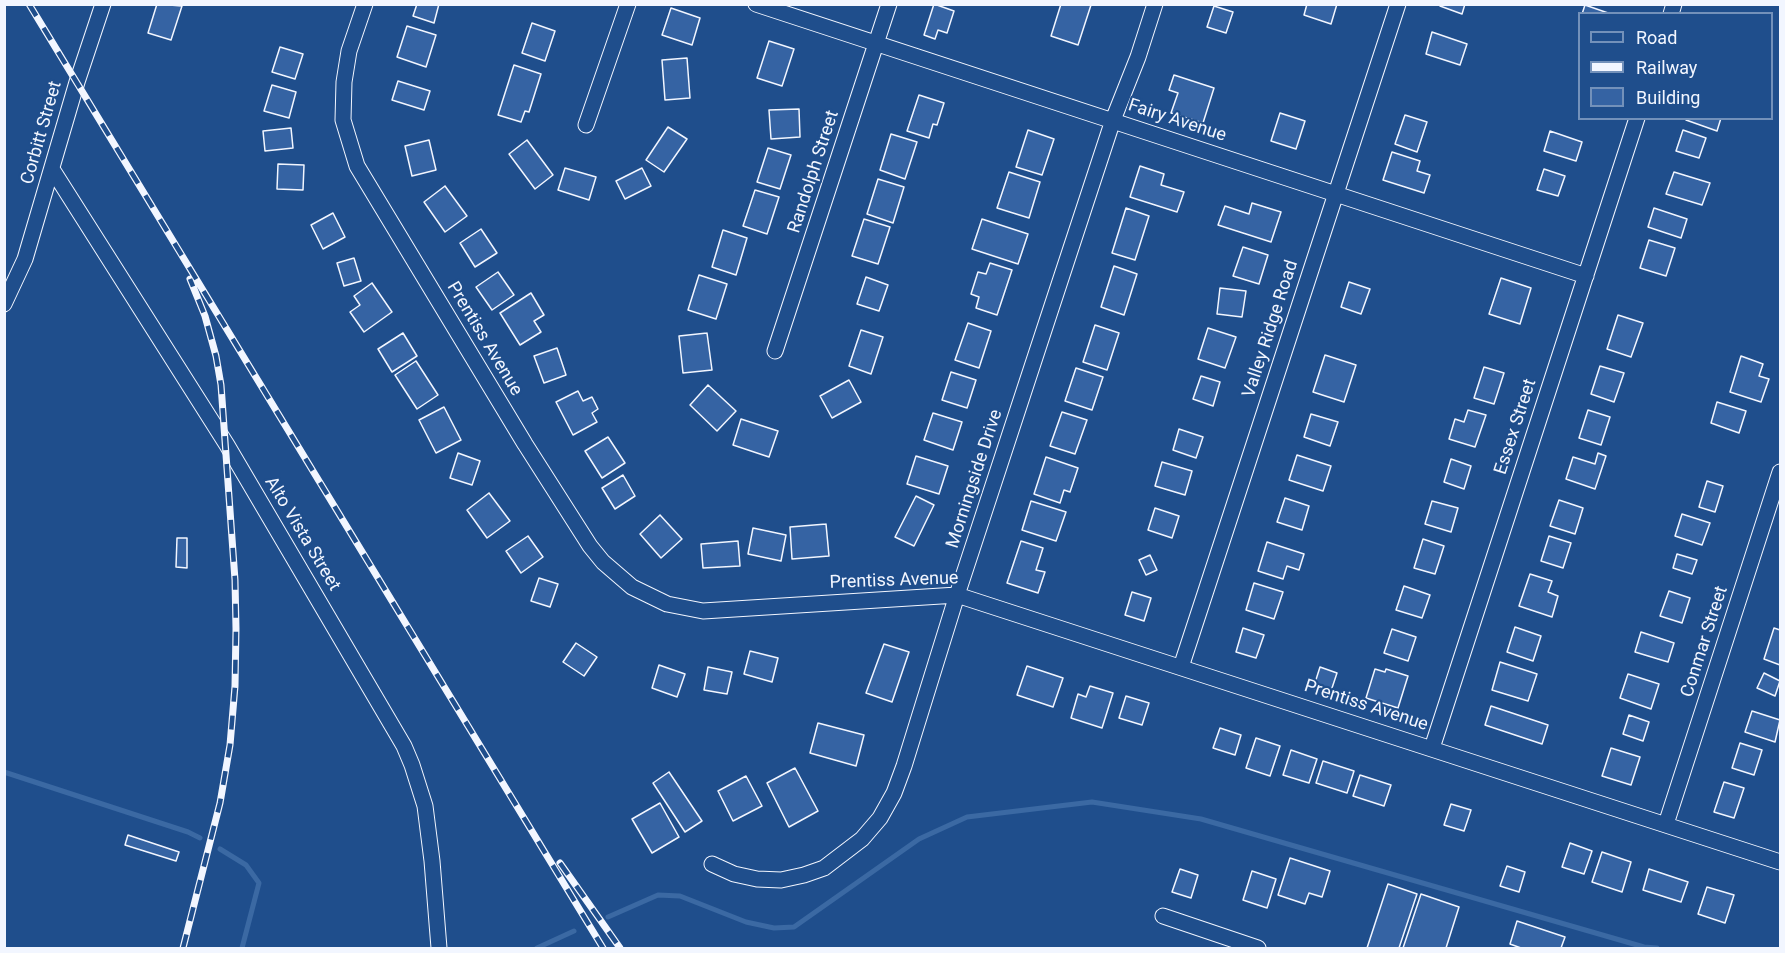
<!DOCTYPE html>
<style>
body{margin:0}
#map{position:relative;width:1785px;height:953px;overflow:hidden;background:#1f4e8c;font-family:Roboto,sans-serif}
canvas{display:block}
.frame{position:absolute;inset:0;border:6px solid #f2f6ff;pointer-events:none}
.legend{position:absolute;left:1578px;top:12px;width:195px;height:108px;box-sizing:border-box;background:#1f4e8c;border:2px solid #7391ba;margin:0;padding:8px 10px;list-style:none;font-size:18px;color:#f2f6ff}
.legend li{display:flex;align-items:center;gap:12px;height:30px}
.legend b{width:30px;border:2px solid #7391ba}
</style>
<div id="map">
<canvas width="1785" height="953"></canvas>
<div class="frame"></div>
<ul class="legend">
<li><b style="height:8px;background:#1f4e8c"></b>Road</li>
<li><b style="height:8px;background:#f2f6ff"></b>Railway</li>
<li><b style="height:16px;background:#3563a3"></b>Building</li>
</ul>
</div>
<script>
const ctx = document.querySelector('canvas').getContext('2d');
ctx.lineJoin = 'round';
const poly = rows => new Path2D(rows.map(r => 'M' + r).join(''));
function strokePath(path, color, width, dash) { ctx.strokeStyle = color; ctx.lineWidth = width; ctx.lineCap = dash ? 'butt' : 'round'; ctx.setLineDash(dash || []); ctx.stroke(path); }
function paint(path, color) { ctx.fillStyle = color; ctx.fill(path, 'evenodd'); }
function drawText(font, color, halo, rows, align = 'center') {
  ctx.font = font + ' Roboto,sans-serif'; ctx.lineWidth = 4.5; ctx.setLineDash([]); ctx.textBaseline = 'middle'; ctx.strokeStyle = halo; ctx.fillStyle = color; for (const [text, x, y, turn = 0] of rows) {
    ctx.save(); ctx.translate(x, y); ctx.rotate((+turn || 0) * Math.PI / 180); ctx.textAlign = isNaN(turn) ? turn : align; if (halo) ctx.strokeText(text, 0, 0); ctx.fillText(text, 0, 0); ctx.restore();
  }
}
const stream = poly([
 [4,772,188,832,200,838],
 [220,849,246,865,259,883,242,948],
 [608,917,658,895,680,896,746,922,774,928,794,927,919,839,967,817,1092,802,1201,819,1644,947,1657,948],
 [537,948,574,931]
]);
const building = poly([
 [157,4,182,6,171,40,148,33,157,4],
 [417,4,439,4,434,23,413,16,417,4],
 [934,4,954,11,947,33,938,30,935,39,924,35,934,4],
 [1061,4,1091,5,1078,45,1051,36,1061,4],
 [1307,4,1337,4,1331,24,1304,15,1307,4],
 [1440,4,1465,4,1462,14,1440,6,1440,4],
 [1585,5,1611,14,1582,14,1585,5],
 [1214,6,1233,12,1226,33,1207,27,1214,6],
 [671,8,700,18,692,45,662,35,671,8],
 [532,23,555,31,545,61,522,53,532,23],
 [407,26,436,35,426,67,397,57,407,26],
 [1432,32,1467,44,1460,65,1426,54,1432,32],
 [769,41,794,49,782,86,757,78,769,41],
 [280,47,303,54,295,79,272,72,280,47],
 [687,58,690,98,665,100,662,60,687,58],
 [514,65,541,74,529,112,525,111,521,122,498,115,514,65],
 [1174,75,1214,88,1203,123,1171,113,1178,93,1169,90,1174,75],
 [398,81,430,91,424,110,392,100,398,81],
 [272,85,296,92,289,118,264,111,272,85],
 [919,95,944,103,937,125,933,124,929,138,907,131,919,95],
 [799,109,800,137,771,139,769,110,799,109],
 [1280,113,1305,121,1296,149,1271,141,1280,113],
 [1405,115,1427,122,1417,152,1395,144,1405,115],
 [1686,118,1721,118,1717,131,1686,120,1686,118],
 [668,127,687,139,664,172,646,160,668,127],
 [291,128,293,148,265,151,263,131,291,128],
 [1028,130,1054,139,1042,175,1016,167,1028,130],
 [1683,130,1706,138,1699,158,1676,151,1683,130],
 [1550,131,1582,142,1576,161,1544,151,1550,131],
 [891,134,917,142,905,179,880,170,891,134],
 [429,140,436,170,412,176,405,146,429,140],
 [527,140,553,175,535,189,509,154,527,140],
 [768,148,791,155,780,189,757,182,768,148],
 [1392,152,1420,161,1417,171,1430,175,1424,193,1383,180,1392,152],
 [278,164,304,165,303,190,277,189,278,164],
 [1140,166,1164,174,1161,185,1184,192,1177,212,1130,197,1140,166],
 [565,168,596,177,589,200,558,190,565,168],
 [642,168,651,186,625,199,616,181,642,168],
 [1544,169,1565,176,1558,196,1537,190,1544,169],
 [1009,172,1040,182,1029,218,997,208,1009,172],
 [1674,172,1710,183,1702,205,1666,194,1674,172],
 [878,179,904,187,893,223,867,214,878,179],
 [445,186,467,216,445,232,424,202,445,186],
 [755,190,779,197,767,234,743,226,755,190],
 [1252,203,1281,212,1271,242,1218,225,1225,206,1249,214,1252,203],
 [1126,208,1149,216,1135,260,1112,253,1126,208],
 [1654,208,1687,219,1681,238,1648,227,1654,208],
 [333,213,345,237,323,249,311,225,333,213],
 [864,219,890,227,878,264,852,256,864,219],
 [982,219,1028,234,1018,264,972,249,982,219],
 [481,229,497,253,475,267,460,243,481,229],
 [723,230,747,238,736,275,712,267,723,230],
 [1649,240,1675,248,1666,276,1640,268,1649,240],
 [1243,247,1268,255,1259,284,1233,276,1243,247],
 [354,258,361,281,344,286,337,263,354,258],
 [990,263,1012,270,997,315,976,308,979,297,971,294,978,272,986,274,990,263],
 [1114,266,1137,274,1124,315,1101,307,1114,266],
 [498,272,514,295,492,310,476,287,498,272],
 [699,275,727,284,716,319,688,310,699,275],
 [866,277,888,285,879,311,857,304,866,277],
 [1501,278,1531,288,1520,324,1489,314,1501,278],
 [1349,282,1370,289,1361,314,1341,307,1349,282],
 [372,283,392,312,364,332,350,312,360,305,354,296,372,283],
 [1220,288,1246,291,1242,317,1217,314,1220,288],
 [531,293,544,315,534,321,541,332,520,345,500,313,531,293],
 [1618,315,1643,323,1631,357,1607,349,1618,315],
 [968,323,991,331,979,368,955,360,968,323],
 [1095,325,1119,333,1107,370,1083,362,1095,325],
 [1208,328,1236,337,1225,368,1198,359,1208,328],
 [861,330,883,337,871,374,849,366,861,330],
 [403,333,417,356,392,372,378,349,403,333],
 [707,333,712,370,683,373,679,336,707,333],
 [557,348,566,375,544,383,534,356,557,348],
 [1325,355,1356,365,1344,402,1313,392,1325,355],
 [1741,356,1763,364,1759,376,1769,379,1761,402,1730,392,1741,356],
 [416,361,438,395,417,409,395,375,416,361],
 [1600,366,1624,373,1614,402,1591,394,1600,366],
 [1484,367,1504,373,1494,404,1474,398,1484,367],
 [1076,368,1103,377,1092,410,1065,401,1076,368],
 [951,372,976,380,967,408,942,400,951,372],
 [1201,376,1220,382,1213,406,1193,399,1201,376],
 [849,380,861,402,832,418,820,396,849,380],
 [708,385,736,411,717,431,690,405,708,385],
 [578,391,583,401,592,397,598,409,592,413,597,422,573,435,556,402,578,391],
 [1717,402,1746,411,1739,433,1711,423,1717,402],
 [444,407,461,440,436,453,419,420,444,407],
 [1468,410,1486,415,1475,447,1449,439,1455,419,1464,422,1468,410],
 [1588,410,1610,417,1601,445,1579,438,1588,410],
 [1062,412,1087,420,1075,454,1050,446,1062,412],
 [933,413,962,422,953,450,924,440,933,413],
 [1311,414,1338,422,1330,446,1304,437,1311,414],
 [741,419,778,431,769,457,733,445,741,419],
 [1179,429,1203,437,1196,458,1173,450,1179,429],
 [608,437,625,463,602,478,585,451,608,437],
 [458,453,480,461,472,485,450,478,458,453],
 [1598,453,1606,456,1595,489,1566,479,1573,457,1595,464,1598,453],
 [1297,455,1331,466,1323,491,1289,480,1297,455],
 [916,456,948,466,939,494,907,484,916,456],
 [1046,457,1078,468,1070,492,1064,490,1060,503,1034,494,1046,457],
 [1451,459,1471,466,1464,489,1444,482,1451,459],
 [1162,462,1192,471,1185,495,1155,486,1162,462],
 [623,475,635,496,615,509,602,488,623,475],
 [1707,481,1723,486,1715,512,1699,507,1707,481],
 [489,493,510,521,487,538,467,510,489,493],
 [916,496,934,505,914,546,895,537,916,496],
 [1285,498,1309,506,1302,530,1277,522,1285,498],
 [1559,500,1583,508,1575,534,1550,526,1559,500],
 [1031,501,1066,512,1056,541,1022,530,1031,501],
 [1432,501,1458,508,1451,532,1425,524,1432,501],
 [1155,508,1179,516,1172,538,1148,530,1155,508],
 [1682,514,1710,523,1702,545,1675,536,1682,514],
 [660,515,682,539,661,558,640,534,660,515],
 [826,524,829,556,792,559,790,527,826,524],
 [753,528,786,535,781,561,748,554,753,528],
 [528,536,543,557,521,573,506,551,528,536],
 [1549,536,1571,543,1563,568,1541,561,1549,536],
 [177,538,187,538,187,568,176,567,177,538],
 [1423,539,1444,546,1435,574,1414,568,1423,539],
 [738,541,740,566,703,568,701,544,738,541],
 [1021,541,1043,548,1036,570,1045,572,1038,593,1007,583,1021,541],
 [1267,542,1304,554,1299,570,1287,566,1283,579,1258,571,1267,542],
 [1677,554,1697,560,1692,574,1673,568,1677,554],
 [1150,555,1157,570,1146,575,1139,560,1150,555],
 [1530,574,1552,581,1548,592,1558,596,1552,617,1519,606,1530,574],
 [539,578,558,584,550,607,531,601,539,578],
 [1254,583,1283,592,1274,619,1246,610,1254,583],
 [1404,586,1430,595,1422,618,1396,610,1404,586],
 [1669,591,1690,598,1682,623,1660,616,1669,591],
 [1132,592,1151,598,1144,621,1125,615,1132,592],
 [1515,627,1541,636,1533,661,1507,652,1515,627],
 [1243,628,1264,635,1256,658,1236,652,1243,628],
 [1774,628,1780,630,1780,665,1764,659,1774,628],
 [1392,629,1416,637,1408,661,1384,653,1392,629],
 [1641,632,1674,643,1668,662,1635,652,1641,632],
 [576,643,597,657,584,676,563,662,576,643],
 [884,644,909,652,892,702,866,693,884,644],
 [750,651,778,658,772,682,744,674,750,651],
 [1500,662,1537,674,1528,701,1492,690,1500,662],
 [659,665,685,674,677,697,652,688,659,665],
 [1027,666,1063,678,1053,707,1017,695,1027,666],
 [708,667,732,672,727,694,704,690,708,667],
 [1320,667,1337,673,1330,694,1313,689,1320,667],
 [1375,669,1385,672,1386,669,1408,676,1398,708,1366,698,1375,669],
 [1764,673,1780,681,1775,696,1757,688,1764,673],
 [1628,674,1659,684,1651,709,1620,698,1628,674],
 [1090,686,1113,693,1102,728,1071,718,1078,694,1086,697,1090,686],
 [1126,696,1149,703,1142,725,1119,718,1126,696],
 [1491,706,1548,725,1542,744,1485,725,1491,706],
 [1752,711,1780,720,1775,742,1745,732,1752,711],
 [1629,715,1649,722,1643,741,1623,734,1629,715],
 [818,723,864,735,856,766,810,753,818,723],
 [1220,728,1241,735,1235,755,1213,748,1220,728],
 [1256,738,1280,746,1270,776,1246,768,1256,738],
 [1740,743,1762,750,1754,775,1732,768,1740,743],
 [1611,748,1640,757,1631,785,1602,776,1611,748],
 [1291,750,1317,759,1309,783,1283,775,1291,750],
 [1323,761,1354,771,1347,793,1316,783,1323,761],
 [795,768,818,811,789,827,767,783,795,768],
 [669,772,702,821,685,832,653,783,669,772],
 [1360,775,1391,785,1384,806,1353,796,1360,775],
 [746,776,762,806,733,821,718,791,746,776],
 [1724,782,1744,788,1734,818,1714,812,1724,782],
 [660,803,679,837,652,853,632,819,660,803],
 [1451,804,1471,810,1464,831,1444,825,1451,804],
 [128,835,179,852,176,861,125,845,128,835],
 [1570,843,1592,851,1584,874,1562,867,1570,843],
 [1602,852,1631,862,1622,892,1592,882,1602,852],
 [1290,858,1330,871,1322,897,1309,893,1305,904,1278,895,1290,858],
 [1507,866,1525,872,1519,892,1500,886,1507,866],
 [1180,869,1198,875,1191,898,1172,892,1180,869],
 [1649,869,1688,882,1681,902,1643,890,1649,869],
 [1252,871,1276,879,1267,908,1243,900,1252,871],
 [1388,884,1417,894,1399,948,1367,948,1388,884],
 [1707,887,1734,895,1725,923,1698,914,1707,887],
 [1421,894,1459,907,1446,948,1403,948,1421,894],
 [1517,921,1565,937,1561,948,1521,948,1510,944,1517,921]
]);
const minor = poly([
 [365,4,349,51,344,82,343,120,357,166,525,444,590,546,603,562,632,587,667,604,703,611,957,595,1780,862],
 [756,4,1586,276],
 [1671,14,1674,4],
 [586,125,628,4],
 [52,169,227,445,404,746,412,765,425,806,432,861,439,948],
 [4,304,25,259,77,82,103,4],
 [775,351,889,4],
 [1181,667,1398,4],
 [1432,748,1637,118],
 [1666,824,1780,472],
 [712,864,734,874,757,879,781,880,804,875,824,868,862,839,880,818,894,793,904,766,957,595,1113,120,1138,57,1155,4],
 [1163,916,1258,948]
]);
const rail = poly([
 [29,4,603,948],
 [560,863,620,948],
 [183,948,220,803,230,745,235,686,236,629,235,580,221,385,216,356,205,316,190,279]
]);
const streetNames = [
 ["Fairy Avenue",1177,121,18],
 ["Corbitt Street",42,133,-74],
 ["Randolph Street",814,172,-72],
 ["Valley Ridge Road",1271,329,-72],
 ["Prentiss Avenue",484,339,59],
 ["Essex Street",1516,427,-72],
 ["Morningside Drive",975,479,-72],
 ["Alto Vista Street",302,534,59],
 ["Prentiss Avenue",894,581,-2],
 ["Conmar Street",1705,642,-72],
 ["Prentiss Avenue",1366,706,18]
];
strokePath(stream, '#3b69a3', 5);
paint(building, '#3563a3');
strokePath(building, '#f2f6ff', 1.5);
strokePath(minor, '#f2f6ff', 17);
strokePath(minor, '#1f4e8c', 15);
strokePath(rail, '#f2f6ff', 7);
strokePath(rail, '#1f4e8c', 4.5, [14]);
drawText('18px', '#f2f6ff', '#1f4e8c', streetNames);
</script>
